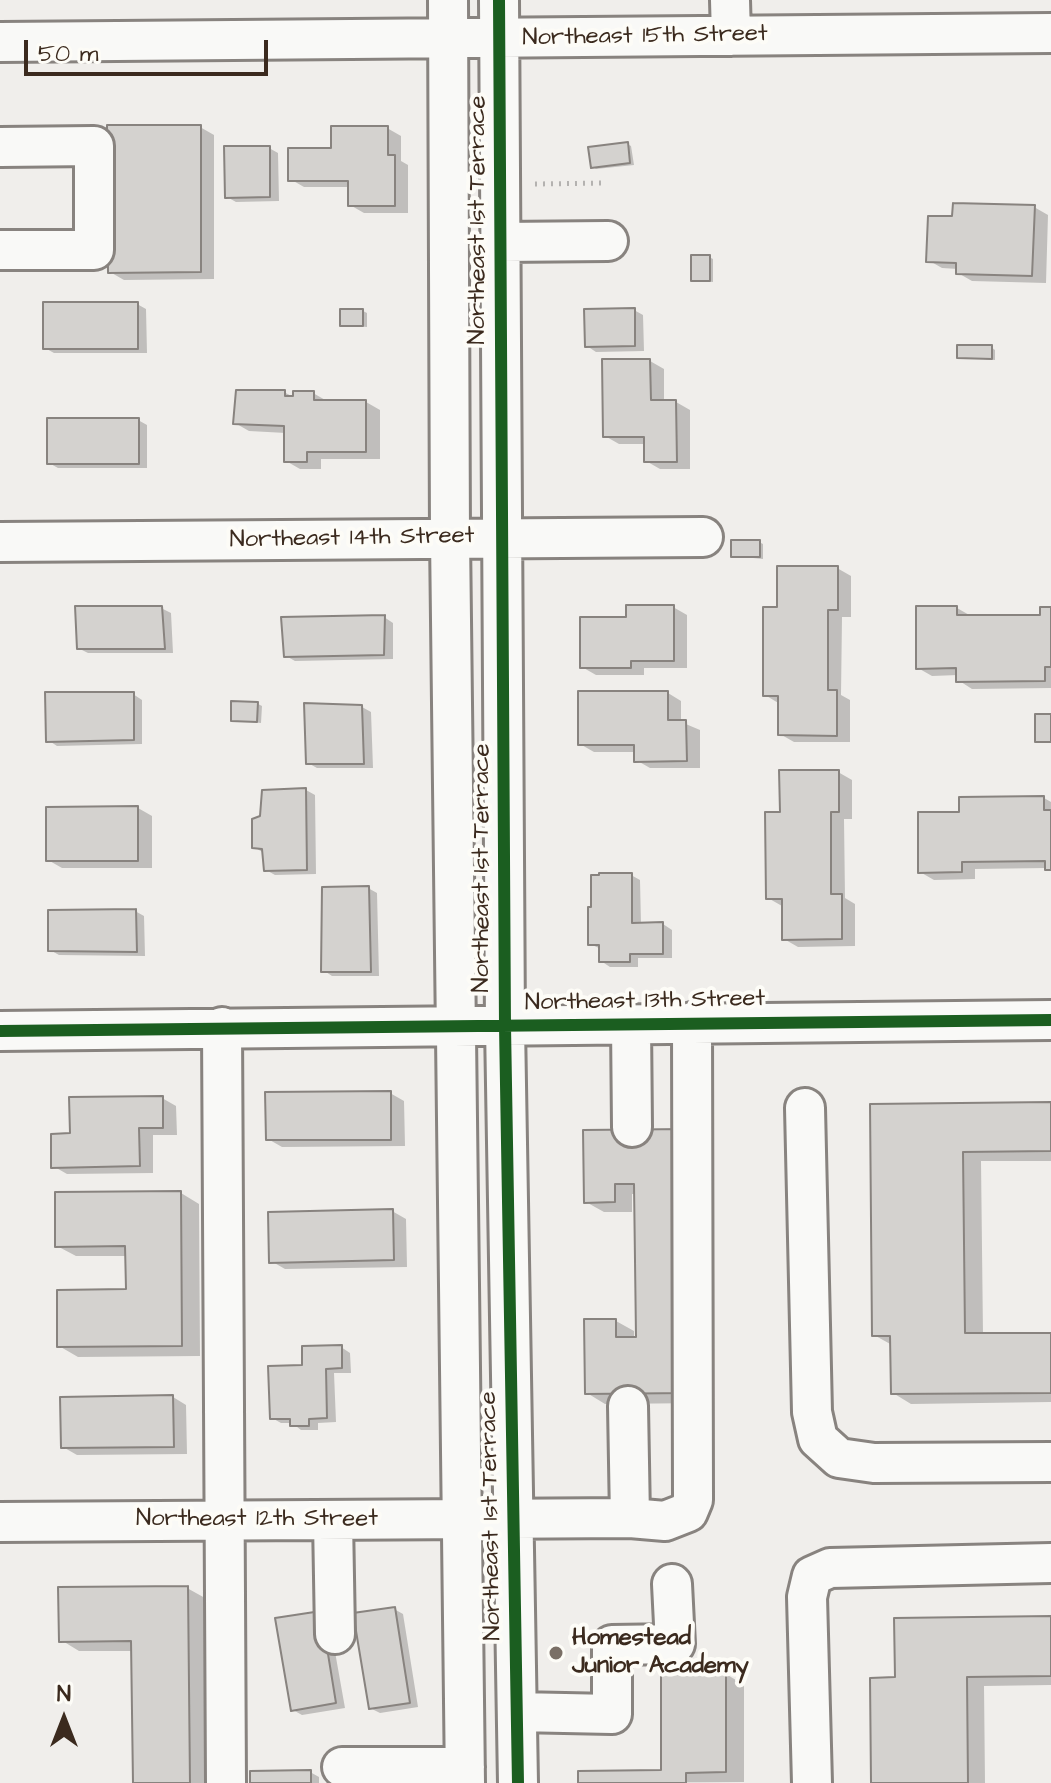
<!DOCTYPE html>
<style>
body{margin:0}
#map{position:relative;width:1051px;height:1783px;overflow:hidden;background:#f0eeeb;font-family:"Architects Daughter",sans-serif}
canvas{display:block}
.north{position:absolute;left:24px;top:1679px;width:80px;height:80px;-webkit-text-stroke:6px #fdfcf7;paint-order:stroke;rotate:0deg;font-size:22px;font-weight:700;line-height:32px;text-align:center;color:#3b2a1e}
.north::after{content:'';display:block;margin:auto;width:28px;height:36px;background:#3b2a1e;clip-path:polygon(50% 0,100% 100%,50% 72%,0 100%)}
.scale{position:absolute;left:24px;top:40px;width:244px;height:36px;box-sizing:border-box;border:4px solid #3b2a1e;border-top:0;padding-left:10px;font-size:24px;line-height:28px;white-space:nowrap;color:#3b2a1e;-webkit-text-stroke:6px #fdfcf7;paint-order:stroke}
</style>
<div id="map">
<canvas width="1051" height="1783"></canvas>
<div class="north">N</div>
<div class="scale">50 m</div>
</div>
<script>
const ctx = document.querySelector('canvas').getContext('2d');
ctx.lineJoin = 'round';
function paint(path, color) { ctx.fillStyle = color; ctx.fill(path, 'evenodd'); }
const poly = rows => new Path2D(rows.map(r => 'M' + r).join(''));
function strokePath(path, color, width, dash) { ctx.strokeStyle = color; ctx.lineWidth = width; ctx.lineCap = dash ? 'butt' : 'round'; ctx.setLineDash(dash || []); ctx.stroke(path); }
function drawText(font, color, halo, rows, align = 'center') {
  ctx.font = font + ' "Architects Daughter",sans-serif'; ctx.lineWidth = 8; ctx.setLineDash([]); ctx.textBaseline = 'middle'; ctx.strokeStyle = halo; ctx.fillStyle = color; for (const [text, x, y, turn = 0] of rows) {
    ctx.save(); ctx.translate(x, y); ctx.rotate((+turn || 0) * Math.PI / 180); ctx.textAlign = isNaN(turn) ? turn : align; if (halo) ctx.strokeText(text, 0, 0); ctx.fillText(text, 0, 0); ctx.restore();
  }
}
const shadow = poly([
 [200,127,214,135,214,279,124,280,110,272],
 [387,128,401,136,401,161,408,165,408,213,364,213,350,205,350,187,304,187,290,179,333,150],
 [627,144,631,146,634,165,596,169,593,167],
 [269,148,278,153,279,201,236,202,227,197],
 [1034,207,1048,215,1046,283,972,281,958,273,958,269,942,268,928,260,954,218],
 [709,257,713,259,713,282,693,280],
 [137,304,146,309,147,353,54,353,45,348],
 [634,310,643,315,644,351,596,352,587,346],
 [363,311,367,313,367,327,342,325],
 [991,347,995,350,995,360,959,357],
 [650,361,664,369,664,402,676,402,690,410,690,469,660,469,646,461,646,444,619,444,605,436],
 [284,392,295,398,313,393,327,401,366,402,380,410,380,459,321,459,321,469,300,469,286,461,286,433,249,431,235,423],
 [138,420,147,425,147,468,58,468,49,463],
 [759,542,763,544,763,559,733,556],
 [837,568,851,576,851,617,842,617,841,695,850,700,850,742,794,742,780,734,780,704,765,695,779,609],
 [673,607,687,615,687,668,644,668,644,675,596,675,582,667],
 [161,608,171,613,173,653,88,653,78,648],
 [957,608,971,616,1042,617,1051,609,1051,688,972,689,958,680,958,675,932,676,918,668],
 [384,617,393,623,393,659,295,661,286,656],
 [668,693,681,701,681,722,700,730,700,768,650,768,636,760,636,752,594,752,580,744],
 [133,694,142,700,142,744,57,746,48,740],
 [258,704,262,706,261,723,233,720],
 [362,707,371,712,373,768,317,768,308,763],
 [838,772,852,780,852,819,844,819,845,898,855,904,855,946,798,947,784,939,782,906,768,898,782,814],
 [306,790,315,795,316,874,275,875,266,870,264,853,254,847],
 [1044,798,1051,802,1051,871,1046,868,975,869,975,879,934,880,920,872],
 [138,808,152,816,152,868,62,868,48,860],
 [631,875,640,880,641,925,663,924,672,930,672,958,638,958,638,967,610,967,601,961,601,949,590,944],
 [368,888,377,893,379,976,332,976,323,970],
 [135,911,144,916,145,956,59,955,50,950],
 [390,1093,404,1101,405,1146,282,1147,268,1139],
 [162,1098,176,1106,177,1135,153,1135,153,1173,67,1174,53,1166,72,1135],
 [1051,1104,1051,1161,981,1161,983,1335,1051,1335,1051,1402,911,1404,893,1393,892,1345,874,1335,872,1106],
 [686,1131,707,1403,605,1404,587,1393,616,1321,634,1331,634,1339,638,1339,636,1194,632,1194,632,1212,604,1212,586,1202],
 [181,1193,199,1204,200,1356,78,1357,59,1346,128,1291,127,1256,76,1256,57,1246],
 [392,1211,406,1219,407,1267,285,1269,271,1261],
 [341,1347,350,1353,351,1373,334,1373,336,1422,318,1423,318,1430,301,1430,292,1423,281,1423,272,1418,305,1367],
 [173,1397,186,1405,187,1454,77,1455,63,1447],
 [187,1588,205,1598,208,1783,135,1783,133,1651,79,1651,61,1640],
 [394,1609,403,1614,418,1707,380,1713,370,1708],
 [329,1618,345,1708,302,1715,293,1710],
 [1051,1618,1051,1685,984,1686,985,1783,873,1783,897,1679],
 [726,1674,744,1685,744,1782,580,1783,663,1772],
 [310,1772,319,1777,319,1783,252,1783]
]);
const building = poly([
 [107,125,201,125,201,272,108,273,107,125],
 [331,126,388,126,388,155,395,155,395,206,348,206,348,181,288,181,288,148,331,148,331,126],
 [628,142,630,163,591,168,588,147,628,142],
 [224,146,270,146,270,197,225,198,224,146],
 [953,203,1035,205,1032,276,956,274,956,263,926,262,928,216,952,216,953,203],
 [691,255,710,255,710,281,691,281,691,255],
 [43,302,138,302,138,349,43,349,43,302],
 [635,308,635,346,585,347,584,309,635,308],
 [340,309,363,309,363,326,340,326,340,309],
 [957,345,992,345,992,359,957,358,957,345],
 [602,359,650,359,651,400,676,400,677,462,644,462,644,437,603,437,602,359],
 [236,390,285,390,285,396,293,396,293,391,314,391,314,400,366,400,366,452,307,452,307,462,284,462,284,426,233,424,236,390],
 [47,418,139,418,139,464,47,464,47,418],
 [731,540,760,540,760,557,731,557,731,540],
 [777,566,838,566,838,610,828,610,828,690,837,690,837,736,778,735,778,696,763,696,763,607,777,607,777,566],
 [626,605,674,605,674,661,631,661,631,668,580,668,580,617,626,617,626,605],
 [75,606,162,606,165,649,77,649,75,606],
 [916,606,957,606,957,615,1040,615,1040,607,1051,607,1051,667,1045,667,1045,681,956,682,956,668,916,669,916,606],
 [385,615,384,655,284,657,281,617,385,615],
 [578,691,668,691,668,720,686,720,687,761,634,762,634,745,578,745,578,691],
 [45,692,134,692,134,740,46,742,45,692],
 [231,701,258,702,257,722,231,721,231,701],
 [304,703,362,705,364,764,306,764,304,703],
 [1035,714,1051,714,1051,742,1035,742,1035,714],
 [779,770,839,770,839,812,831,812,831,894,842,894,842,939,782,940,782,899,766,899,765,812,780,812,779,770],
 [306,788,307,870,264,871,262,849,252,848,252,819,260,816,262,790,306,788],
 [1044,796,1044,810,1051,810,1051,870,1045,870,1045,861,962,862,962,872,918,873,918,812,959,812,959,797,1044,796],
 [138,806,138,861,46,861,46,807,138,806],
 [599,873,632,873,632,923,663,922,663,954,630,954,630,962,599,962,599,945,588,945,588,907,591,907,591,875,599,875,599,873],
 [369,886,371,972,321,972,322,887,369,886],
 [136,909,137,952,48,951,48,910,136,909],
 [391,1091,391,1140,266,1140,265,1092,391,1091],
 [163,1096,163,1128,139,1128,140,1166,51,1168,51,1134,70,1133,69,1097,163,1096],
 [1051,1102,1051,1151,963,1152,965,1333,1051,1333,1051,1393,891,1394,890,1336,872,1336,870,1104,1051,1102],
 [687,1129,689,1393,585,1394,584,1319,616,1319,616,1337,636,1337,634,1184,615,1184,615,1202,584,1203,583,1130,687,1129],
 [181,1191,182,1346,57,1347,57,1290,126,1289,125,1246,55,1247,55,1192,181,1191],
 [393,1209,394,1260,269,1263,268,1212,393,1209],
 [342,1345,342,1368,326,1369,327,1418,309,1419,309,1426,290,1426,290,1419,270,1419,268,1366,302,1365,302,1346,342,1345],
 [173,1395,174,1447,61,1448,60,1397,173,1395],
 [188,1586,190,1783,133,1783,131,1641,59,1642,58,1587,188,1586],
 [395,1607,410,1703,369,1709,353,1613,395,1607],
 [321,1611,336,1703,291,1711,275,1618,321,1611],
 [1051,1616,1051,1676,967,1677,968,1783,871,1783,870,1678,895,1677,894,1618,1051,1616],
 [661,1672,726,1672,726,1772,686,1773,686,1783,578,1783,578,1771,661,1770,661,1672],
 [311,1770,311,1783,250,1783,250,1771,311,1770]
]);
const path = poly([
 [535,184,606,183]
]);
const minor = poly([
 [448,0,450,537,465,1783],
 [499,0,505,1026,518,1783],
 [730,0,731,36],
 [0,42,1051,33],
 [0,147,94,146,94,250,0,250],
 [501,242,608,241],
 [0,542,703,537],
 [631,1024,632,1127],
 [222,1027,226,1783],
 [0,1031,1051,1020],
 [805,1108,812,1412,818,1439,839,1458,874,1463,1051,1462],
 [630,1518,665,1521,688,1512,693,1500,692,1022],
 [333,1520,335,1634],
 [0,1522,630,1518,628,1406],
 [517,1712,612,1714,612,1645,675,1644,672,1584],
 [342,1767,465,1767],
 [812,1783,807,1597,812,1576,830,1568,1051,1563]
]);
const cycleway = poly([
 [499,0,505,1026,518,1783],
 [0,1031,1051,1020]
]);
const markers = [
 [556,1653,8,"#7a6f66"]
];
const streetNames = [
 ["Northeast 15th Street",645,37,-1],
 ["Northeast 1st Terrace",479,220,-90],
 ["Northeast 14th Street",352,539,-1],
 ["Northeast 1st Terrace",483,868,-90],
 ["Northeast 13th Street",645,1002,-1],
 ["Northeast 1st Terrace",492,1516,-91],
 ["Northeast 12th Street",257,1520]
];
const poiNames = [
 ["Homestead",572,1639],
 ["Junior Academy",572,1667]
];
paint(shadow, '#0003');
paint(building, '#d4d2cf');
strokePath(building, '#88837f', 2);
strokePath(minor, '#88837f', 44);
strokePath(path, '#b4b2b0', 5, [2, 6]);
strokePath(minor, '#f9f9f7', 38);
strokePath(cycleway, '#1b5e20', 12);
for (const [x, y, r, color] of markers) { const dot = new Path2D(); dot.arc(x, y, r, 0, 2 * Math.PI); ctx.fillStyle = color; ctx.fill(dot); strokePath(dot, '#fdfcf7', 3); }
drawText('24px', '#3b2a1e', '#fdfcf7', streetNames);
drawText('bold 24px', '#3b2a1e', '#fdfcf7', poiNames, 'left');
</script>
